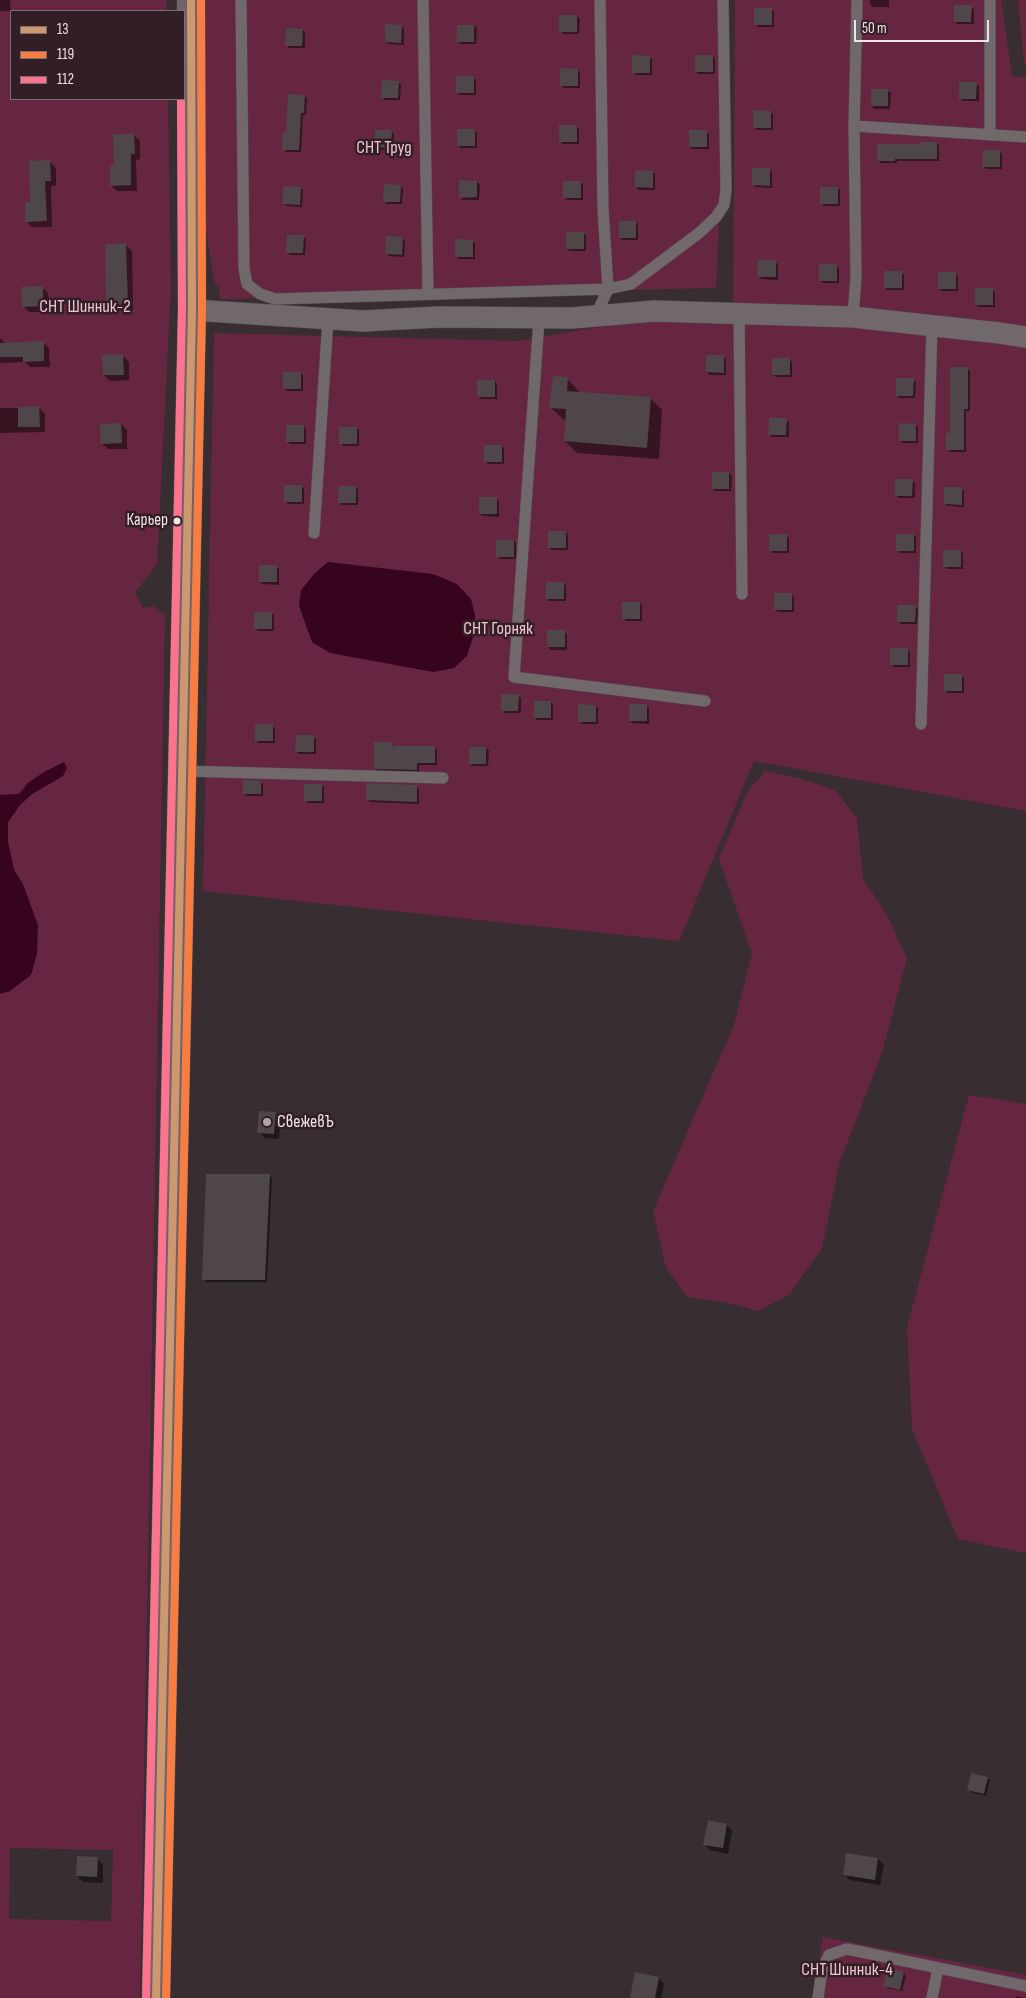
<!DOCTYPE html>
<meta charset="utf-8">
<style>
body{margin:0}
#map{position:relative;width:1026px;height:1998px;overflow:hidden;background:#382d31;font-family:"Sofia Sans Condensed",sans-serif}
canvas{display:block}
.legend{position:absolute;left:10px;top:10px;width:175px;height:90px;box-sizing:border-box;background:#321f26;border:1px solid #7e6d73;margin:0;padding:6px 9px;list-style:none;font-size:15px;color:#f0e2e7}
.legend li{display:flex;align-items:center;gap:10px;height:25px}
.legend b{width:25px;border:1px solid #7e6d73}
.scale{position:absolute;left:854px;top:20px;width:135px;height:22px;box-sizing:border-box;border:2px solid #f0e2e7;border-top:0;padding-left:6px;font-size:15px;line-height:18px;white-space:nowrap;color:#f0e2e7;-webkit-text-stroke:4px #321f26;paint-order:stroke}
</style>
<div id="map">
<canvas width="1026" height="1998"></canvas>
<ul class="legend">
<li><b style="height:6px;background:#cd976f"></b>13</li>
<li><b style="height:6px;background:#f77d43"></b>119</li>
<li><b style="height:6px;background:#fc738d"></b>112</li>
</ul>
<div class="scale">50 m</div>
</div>
<script>
const ctx = document.querySelector('canvas').getContext('2d');
ctx.lineJoin = 'round';
function paint(path, color) { ctx.fillStyle = color; ctx.fill(path, 'evenodd'); }
const poly = rows => new Path2D(rows.map(r => 'M' + r).join(''));
function strokePath(path, color, width, dash) { ctx.strokeStyle = color; ctx.lineWidth = width; ctx.lineCap = dash ? 'butt' : 'round'; ctx.setLineDash(dash || []); ctx.stroke(path); }
function drawText(font, color, halo, rows, align = 'center') {
  ctx.font = font + ' "Sofia Sans Condensed",sans-serif'; ctx.lineWidth = 5; ctx.setLineDash([]); ctx.textBaseline = 'middle'; ctx.strokeStyle = halo; ctx.fillStyle = color; for (const [text, x, y, turn = 0] of rows) {
    ctx.save(); ctx.translate(x, y); ctx.rotate((+turn || 0) * Math.PI / 180); ctx.textAlign = isNaN(turn) ? turn : align; if (halo) ctx.strokeText(text, 0, 0); ctx.fillText(text, 0, 0); ctx.restore();
  }
}
const green = poly([
 [0,0,166,0,166,11,11,11,11,99,168,99,171,287,157,564,135,593,143,608,153,606,165,615,140,1998,0,1998,0,994,10,991,23,884,14,870,8,842,8,822,20,805,32,794,55,781,28,783,19,794,0,795],
 [10,1848,113,1850,111,1921,9,1919],
 [201,0,729,0,716,288,220,299,219,286,215,284,202,207],
 [735,0,1001,0,1012,76,1026,78,1026,811,754,761,679,941,203,891,214,333,518,341,733,303],
 [1018,0,1026,0,1026,65,1024,65],
 [765,771,802,779,835,790,857,818,863,879,886,913,907,958,882,1053,840,1161,822,1248,790,1294,758,1311,724,1302,687,1297,666,1268,653,1211,734,1025,752,954,719,859,747,792],
 [969,1095,1026,1104,1026,1553,958,1539,912,1429,907,1327],
 [823,1937,1026,1975,1026,1998,813,1998]
]);
const water = poly([
 [328,562,433,574,457,584,471,599,475,615,475,631,467,656,454,668,433,672,330,653,312,642,299,606,301,590,315,573],
 [64,762,67,768,63,776,32,794,20,805,8,822,8,842,14,870,23,884,38,925,37,954,31,975,10,991,0,994,0,795,19,794,28,783,44,772]
]);
const shadow = poly([
 [0,0,10,0,11,11,0,11],
 [870,0,889,0,889,7,873,7,870,4],
 [971,7,974,9,974,24,957,24,955,22],
 [772,9,774,12,774,27,758,27,756,25],
 [577,16,580,19,579,34,563,34,561,31],
 [402,26,404,29,404,45,388,44,386,41],
 [474,26,477,28,476,44,460,44,458,41],
 [303,30,305,32,305,48,289,48,287,45],
 [713,56,715,59,715,74,699,74,696,72],
 [649,57,652,59,652,75,636,75,633,72],
 [577,70,580,72,580,88,564,88,561,85],
 [473,77,476,80,476,95,460,95,457,93],
 [398,82,401,84,400,100,385,100,382,97],
 [976,83,979,86,979,101,963,101,960,98],
 [888,91,891,93,890,109,874,109,872,106],
 [305,96,307,99,306,115,303,115,301,152,286,152,284,149,287,133],
 [770,112,773,114,773,130,757,130,754,127],
 [577,126,579,129,579,144,563,144,560,142],
 [475,130,477,133,477,148,461,148,458,145],
 [392,132,394,134,393,150,378,150,375,147],
 [706,132,709,134,709,149,692,149,690,147],
 [134,135,140,141,140,159,136,160,137,191,117,191,111,185,115,167],
 [937,143,939,146,939,161,897,161,897,163,881,163,878,161,921,146],
 [1000,152,1002,154,1002,169,986,169,984,167],
 [50,162,56,168,56,186,51,186,52,227,32,227,26,221,32,203],
 [770,170,772,172,772,188,756,187,754,185],
 [652,172,655,174,655,190,639,190,636,187],
 [477,182,480,184,479,200,463,200,460,197],
 [581,182,583,185,583,200,567,200,564,197],
 [400,186,403,188,402,204,387,204,384,201],
 [300,188,303,190,302,207,287,206,284,203],
 [837,188,840,190,840,206,824,206,821,203],
 [636,222,638,225,638,240,622,240,620,238],
 [584,233,586,236,586,251,570,251,567,249],
 [303,237,306,239,305,255,290,255,287,252],
 [402,238,405,241,404,257,389,256,386,253],
 [472,241,475,243,475,259,459,259,456,256],
 [126,245,132,251,133,310,113,311,108,305],
 [775,262,778,264,778,280,761,279,759,277],
 [836,265,839,268,839,283,823,283,820,281],
 [902,273,904,275,904,290,888,290,885,288],
 [955,273,958,276,958,291,942,291,939,289],
 [42,287,48,293,49,312,29,312,23,306],
 [993,290,995,292,995,307,979,307,976,305],
 [0,338,6,344,43,342,49,348,50,367,30,367,25,362,0,363],
 [123,356,129,362,129,380,110,381,104,375],
 [724,357,726,359,726,375,710,375,707,372],
 [789,359,792,362,792,377,776,377,773,375],
 [967,368,970,371,970,411,966,411,966,452,950,452,947,449],
 [301,373,303,376,303,391,287,391,284,388],
 [567,379,579,391,579,393,650,398,662,410,659,459,577,453,565,441,567,420,563,419,550,407],
 [913,380,916,382,915,398,899,398,897,395],
 [495,381,497,384,497,399,481,399,478,396],
 [0,408,39,408,45,414,45,432,0,433],
 [786,420,789,422,789,437,772,437,770,435],
 [121,424,127,430,127,449,108,449,102,444],
 [916,425,918,427,918,443,902,443,900,440],
 [304,427,306,429,306,444,290,444,288,442],
 [357,428,359,430,359,446,343,446,341,443],
 [502,446,504,449,504,464,488,464,485,461],
 [729,473,732,476,731,491,715,491,713,489],
 [912,480,915,483,915,498,899,498,896,495],
 [301,486,304,489,304,504,288,504,285,501],
 [356,487,358,490,358,505,342,505,340,503],
 [962,489,964,491,964,507,948,506,945,504],
 [496,499,499,501,499,517,483,516,480,514],
 [566,532,568,535,568,550,552,550,549,548],
 [786,535,789,538,789,553,773,553,770,550],
 [914,535,916,538,916,553,900,553,897,550],
 [514,541,516,543,516,559,500,559,498,556],
 [961,551,963,554,963,569,947,569,944,566],
 [276,567,279,569,279,585,263,584,260,582],
 [563,583,566,586,566,601,549,601,547,598],
 [791,595,794,597,794,612,778,612,775,610],
 [640,603,642,606,642,621,626,621,623,618],
 [915,606,918,609,917,624,901,624,899,621],
 [271,613,274,615,274,631,258,631,255,628],
 [564,632,567,634,567,650,551,650,548,647],
 [907,649,910,652,910,667,894,667,891,664],
 [962,676,964,678,964,693,948,693,945,691],
 [518,695,521,698,521,713,505,713,502,710],
 [551,702,553,705,553,720,537,720,535,717],
 [596,706,598,708,598,724,582,724,579,721],
 [646,706,649,708,649,724,632,723,630,721],
 [272,725,275,728,275,743,259,743,256,740],
 [313,736,316,739,316,754,299,754,297,752],
 [391,744,394,746,435,747,437,750,437,765,419,765,419,772,377,771,375,768],
 [486,748,489,751,488,766,472,766,470,763],
 [260,782,263,784,263,796,247,796,244,793],
 [322,785,324,787,324,803,308,803,306,800],
 [416,786,419,789,419,804,370,802,367,799],
 [275,1113,281,1119,279,1139,265,1138,259,1132],
 [269,1175,272,1178,267,1282,206,1282,204,1279],
 [987,1778,990,1780,986,1796,971,1792,969,1790],
 [727,1825,732,1831,728,1854,710,1850,704,1844],
 [97,1859,103,1864,103,1883,83,1882,77,1876],
 [878,1859,884,1865,880,1885,850,1880,844,1874],
 [904,1973,906,1976,902,1991,887,1988,885,1985],
 [659,1978,664,1984,661,1998,631,1998],
 [1017,1996,1026,1998,1016,1998]
]);
const building = poly([
 [954,5,972,5,971,22,954,22],
 [754,8,772,8,772,25,754,25],
 [559,15,577,15,577,32,559,32],
 [385,24,402,25,401,43,385,42],
 [457,25,474,25,474,42,456,42],
 [286,28,303,29,302,46,285,46],
 [632,55,650,56,650,73,632,73],
 [695,55,713,55,713,72,695,72],
 [560,68,578,69,578,86,560,86],
 [456,76,474,76,474,93,456,93],
 [382,80,399,81,398,98,381,98],
 [959,82,977,82,976,99,959,99],
 [871,89,888,89,888,106,871,106],
 [288,94,305,95,304,113,301,113,299,150,282,150,283,132,286,132],
 [753,110,771,111,771,128,753,128],
 [559,125,577,125,577,142,559,142],
 [457,129,475,129,475,146,457,146],
 [375,130,392,130,391,148,374,147],
 [689,130,707,130,707,147,689,147],
 [113,134,134,134,135,154,131,154,131,185,110,186,110,166,114,165],
 [920,142,937,142,937,159,895,159,895,161,877,161,877,144,920,144],
 [983,150,1000,150,1000,167,982,167],
 [50,160,51,181,45,181,47,221,25,222,25,202,30,202,29,161],
 [752,168,770,168,770,186,752,185],
 [635,170,653,171,653,188,635,187],
 [459,180,477,181,477,197,459,198],
 [563,181,581,181,581,198,563,198],
 [384,184,401,185,400,202,383,202],
 [283,186,301,187,300,205,283,204],
 [820,187,838,187,838,204,820,204],
 [619,221,636,221,636,238,619,238],
 [566,232,584,232,584,249,566,249],
 [287,235,304,235,303,253,286,253],
 [386,236,403,237,402,255,385,254],
 [455,239,473,240,473,257,455,257],
 [126,243,128,305,106,305,105,244],
 [758,260,776,260,776,277,757,277],
 [819,264,837,264,837,281,819,281],
 [884,271,902,271,902,288,884,288],
 [938,272,956,272,956,289,938,289],
 [43,286,43,306,22,307,21,287],
 [975,288,993,288,993,305,975,305],
 [44,341,44,361,23,362,23,357,0,357,0,343],
 [123,354,124,375,103,375,102,355],
 [706,355,724,355,724,373,706,372],
 [772,358,790,358,790,375,772,375],
 [950,367,968,367,968,409,964,409,964,450,946,450,946,433,950,433],
 [283,372,301,372,301,389,283,389],
 [553,376,568,377,567,391,651,397,647,448,564,441,566,409,549,408],
 [896,378,914,378,913,396,896,396],
 [477,380,495,380,495,397,477,397],
 [39,406,40,427,18,427,18,407],
 [769,418,787,418,786,435,768,435],
 [121,423,122,443,101,444,100,424],
 [899,423,916,424,916,441,899,441],
 [286,425,304,425,304,442,286,442],
 [339,427,357,427,357,444,339,444],
 [484,445,502,445,502,462,484,462],
 [712,472,729,472,729,489,712,489],
 [895,479,913,479,912,496,895,496],
 [284,485,302,485,302,502,284,502],
 [339,486,356,486,356,503,338,503],
 [944,487,962,487,962,505,944,504],
 [479,497,497,497,497,514,479,514],
 [548,531,566,531,566,548,548,548],
 [769,534,787,534,787,551,769,551],
 [896,534,914,534,914,551,896,551],
 [496,540,514,540,514,557,496,557],
 [943,550,961,550,961,567,943,567],
 [259,565,277,565,277,582,259,582],
 [546,582,564,582,564,599,546,599],
 [774,593,792,593,792,610,774,610],
 [622,602,640,602,640,619,622,619],
 [897,605,916,605,915,622,897,622],
 [254,612,272,612,272,629,254,629],
 [547,630,565,630,565,647,547,647],
 [890,648,908,648,908,665,890,665],
 [944,674,962,674,962,691,944,691],
 [501,694,519,694,518,711,501,711],
 [534,701,551,701,551,718,534,718],
 [578,704,596,705,596,722,578,722],
 [629,704,647,704,647,721,629,721],
 [255,724,273,724,273,741,255,741],
 [296,735,314,735,314,752,295,752],
 [374,742,392,742,392,746,435,746,435,763,417,763,417,770,374,769],
 [469,747,486,747,486,764,469,764],
 [243,780,261,781,261,794,243,794],
 [366,783,417,785,417,802,366,800],
 [304,784,322,784,322,801,304,801],
 [259,1111,276,1112,274,1134,257,1133],
 [206,1174,270,1174,265,1280,202,1280],
 [971,1773,988,1777,984,1794,967,1790],
 [708,1820,727,1824,723,1848,703,1845],
 [846,1853,878,1858,875,1880,843,1875],
 [77,1856,98,1857,97,1877,76,1876],
 [888,1968,904,1972,900,1990,883,1986],
 [635,1972,659,1977,655,1998,630,1998]
]);
const lane = poly([
 [241,0,244,268,247,284,260,294,275,299,608,289,631,284,699,233,716,217,724,205,726,190,723,0],
 [423,0,428,294],
 [990,0,990,135],
 [854,126,1026,137],
 [739,313,742,594],
 [595,317,608,289,603,209,600,0],
 [853,317,856,277,854,126,857,0],
 [539,319,514,677,705,701],
 [314,533,328,319],
 [921,724,932,325],
 [183,771,443,778],
 [818,1998,822,1970,829,1955,847,1949,1026,1986],
 [932,1998,938,1968]
]);
const street = poly([
 [192,310,363,321,439,317,572,318,654,311,853,317,999,333,1026,337]
]);
const secondary = poly([
 [156,1998,192,310,191,0]
]);
const bus1 = poly([
 [156,1998,192,310,191,0]
]);
const bus2 = poly([
 [166,1998,202,310,201,0]
]);
const bus3 = poly([
 [146,1998,182,310,181,99]
]);
const markers = [
 [177,521,4.5,"#f0e2e7"],
 [267,1122,5,"#b0a3a7"]
];
const busNames = [
 ["Карьер",168,521]
];
const parkNames = [
 ["СНТ Труд",384,148],
 ["СНТ Шинник-2",85,307],
 ["СНТ Горняк",498,629],
 ["СНТ Шинник-4",847,1970]
];
const poiNames = [
 ["СвежевЪ",277,1122]
];
paint(green, '#662641');
paint(water, '#36041c');
paint(shadow, '#0007');
paint(building, '#4f4649');
strokePath(lane, '#554b4f', 12);
strokePath(street, '#554b4f', 22);
strokePath(secondary, '#554b4f', 29);
strokePath(lane, '#71686c', 11);
strokePath(street, '#71686c', 21);
strokePath(secondary, '#6f6367', 28);
strokePath(bus1, '#cd976f', 8);
strokePath(bus2, '#f77d43', 8);
strokePath(bus3, '#fc738d', 8);
for (const [x, y, r, color] of markers) { const dot = new Path2D(); dot.arc(x, y, r, 0, 2 * Math.PI); ctx.fillStyle = color; ctx.fill(dot); strokePath(dot, '#321f26', 2); }
drawText('17px', '#f0e2e7', '#321f26', busNames, 'right');
drawText('18px', '#f2c3d3', '#321f26', parkNames);
drawText('18px', '#f0e2e7', '#321f26', poiNames, 'left');
</script>
